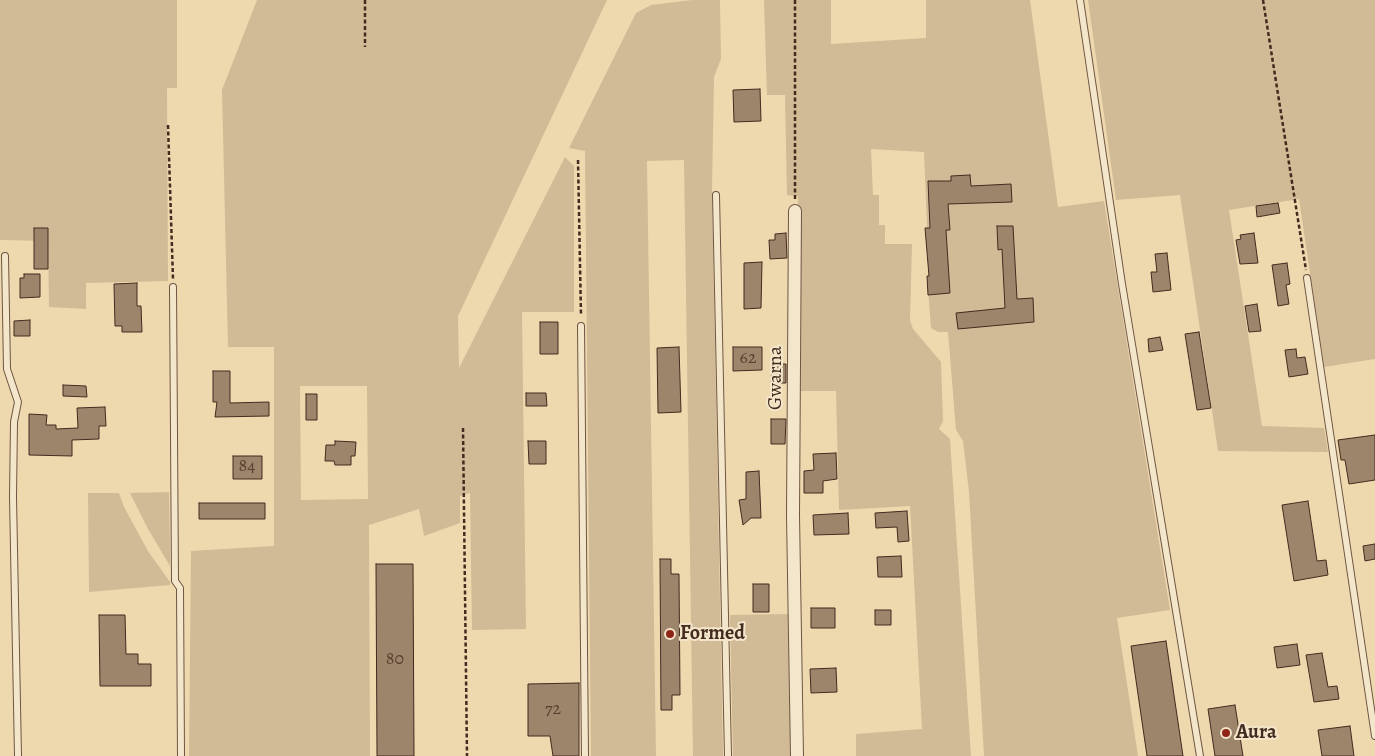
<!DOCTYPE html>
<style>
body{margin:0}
canvas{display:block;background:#eed8ae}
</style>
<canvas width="1375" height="756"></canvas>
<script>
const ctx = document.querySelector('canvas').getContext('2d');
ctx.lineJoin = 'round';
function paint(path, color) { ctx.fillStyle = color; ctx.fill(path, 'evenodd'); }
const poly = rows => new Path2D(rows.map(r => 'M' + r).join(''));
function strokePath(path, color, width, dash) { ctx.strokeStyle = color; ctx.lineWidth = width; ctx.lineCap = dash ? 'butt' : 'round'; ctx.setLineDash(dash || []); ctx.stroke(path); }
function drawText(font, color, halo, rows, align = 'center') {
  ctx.font = font + ' Alegreya,serif'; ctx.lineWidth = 4; ctx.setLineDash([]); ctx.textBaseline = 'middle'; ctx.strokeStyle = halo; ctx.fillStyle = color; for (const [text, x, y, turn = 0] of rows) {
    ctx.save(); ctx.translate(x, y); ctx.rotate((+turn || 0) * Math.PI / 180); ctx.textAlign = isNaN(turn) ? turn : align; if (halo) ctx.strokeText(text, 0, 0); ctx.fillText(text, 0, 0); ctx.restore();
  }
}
const green = poly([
 [0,0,177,0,177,88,167,88,168,281,86,283,86,309,49,307,48,241,0,240],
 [257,0,607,0,458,316,459,368,565,157,574,166,574,312,522,312,526,629,472,630,470,493,460,496,460,523,424,536,419,509,369,525,370,756,189,756,191,551,274,546,274,347,228,347,222,90],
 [300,386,367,386,368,499,301,500],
 [692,0,720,0,721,59,714,77,712,191,723,756,693,756,684,160,647,161,656,756,591,756,585,151,569,148,636,13,651,5],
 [764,0,831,0,831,44,926,38,926,0,1030,0,1058,207,1104,201,1170,610,1117,618,1138,756,984,756,969,492,963,441,956,430,948,332,938,332,931,328,927,276,929,275,924,152,871,149,873,195,879,195,879,225,885,225,885,244,912,244,910,320,913,329,941,362,943,421,939,429,950,439,971,756,856,756,856,734,922,729,910,506,839,510,836,391,798,391,798,196,787,195,785,95,767,95],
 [1088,0,1375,0,1375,359,1324,367,1299,199,1229,210,1262,426,1324,428,1328,452,1218,451,1180,195,1116,200],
 [169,492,170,552,170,566,148,529,130,493],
 [88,493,119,493,124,507,148,551,170,582,170,585,89,592],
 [792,614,794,756,733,756,730,615]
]);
const building = poly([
 [760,89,761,121,734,122,733,90,760,89],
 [970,175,971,186,1011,184,1012,202,948,204,950,230,946,230,950,293,928,295,927,276,929,276,925,228,930,228,928,181,951,181,951,176,970,175],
 [1278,203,1280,213,1257,217,1256,206,1278,203],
 [997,226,1013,226,1017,299,1033,298,1034,322,958,329,956,313,1005,308,1002,249,998,250,997,226],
 [34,228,48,228,48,269,34,269,34,228],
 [786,233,787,258,770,259,769,240,775,240,775,234,786,233],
 [1254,233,1258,263,1240,264,1236,240,1241,239,1240,235,1254,233],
 [1167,253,1171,290,1153,292,1151,272,1157,272,1155,254,1167,253],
 [762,262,761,308,744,309,744,263,762,262],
 [1287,263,1290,284,1286,285,1289,304,1278,306,1272,265,1287,263],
 [24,274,40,274,40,297,20,298,20,278,24,278,24,274],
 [137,283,137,306,141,306,142,332,122,332,122,326,115,326,114,284,137,283],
 [1257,304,1261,331,1249,332,1245,306,1257,304],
 [30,320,30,336,14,336,14,321,30,320],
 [540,322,558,322,558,354,540,354,540,322],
 [1199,332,1211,408,1197,410,1185,334,1199,332],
 [1160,337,1163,350,1149,352,1148,339,1160,337],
 [679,347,681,412,658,413,657,348,679,347],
 [733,347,762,347,762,370,733,371,733,347],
 [1296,349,1297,358,1305,357,1308,374,1289,377,1285,350,1296,349],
 [772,364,786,364,786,383,771,383,772,364],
 [213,371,230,371,230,403,269,402,269,416,215,417,217,402,213,402,213,371],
 [63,385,86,386,87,397,63,396,63,385],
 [526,393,546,393,547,406,526,406,526,393],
 [306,394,317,394,317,420,306,420,306,394],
 [105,407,106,426,99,426,99,439,72,440,72,456,29,455,29,414,47,415,46,425,56,425,56,429,78,428,77,408,105,407],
 [771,419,786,419,785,444,771,444,771,419],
 [1375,435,1375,480,1349,484,1345,460,1341,460,1338,440,1375,435],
 [335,441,356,442,355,456,351,456,351,465,335,465,334,461,325,461,326,445,335,445,335,441],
 [528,441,546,441,546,464,529,464,528,441],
 [836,453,837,479,823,481,823,493,804,493,804,471,814,470,813,454,836,453],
 [233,456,262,456,262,479,233,479,233,456],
 [759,471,761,518,751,518,743,525,739,500,746,499,746,472,759,471],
 [1308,501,1317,561,1326,560,1328,575,1294,581,1282,505,1308,501],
 [199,503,265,503,265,519,199,519,199,503],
 [907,511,909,541,898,542,897,527,876,528,875,513,907,511],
 [848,513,849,534,814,535,813,515,848,513],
 [1375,544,1375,559,1365,561,1363,546,1375,544],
 [901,556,902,577,878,577,877,557,901,556],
 [660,559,671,559,671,574,679,574,680,695,672,695,672,710,661,710,660,559],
 [376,564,413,564,414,756,377,756,376,564],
 [753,584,769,584,769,612,753,612,753,584],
 [811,608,835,608,835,628,811,628,811,608],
 [875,610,891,610,891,625,875,625,875,610],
 [99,615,125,615,126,654,138,654,138,664,151,664,151,686,100,686,99,615],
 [1166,641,1183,756,1147,756,1131,646,1166,641],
 [1297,644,1300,665,1277,668,1274,647,1297,644],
 [1322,653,1328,687,1337,686,1339,699,1314,702,1306,655,1322,653],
 [836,668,837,692,811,693,810,669,836,668],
 [579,683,579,756,553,756,550,736,528,736,528,684,579,683],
 [1235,705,1243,756,1215,756,1208,709,1235,705],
 [1350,726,1354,756,1322,756,1318,730,1350,726]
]);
const path = poly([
 [365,0,365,47],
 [795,0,795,200],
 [1263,0,1306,270],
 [168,125,173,279],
 [578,160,581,316],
 [463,428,467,756]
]);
const lane = poly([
 [1080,0,1122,284,1200,756],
 [716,195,728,756],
 [5,256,7,369,18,402,14,422,13,497,18,756],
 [1307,278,1375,736],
 [173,287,175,581,180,588,181,756],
 [581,326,585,756]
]);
const street = poly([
 [795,211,793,515,797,756]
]);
const markers = [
 [670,634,5,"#8f2418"],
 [1226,733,5,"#8f2418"]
];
const numberNames = [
 ["62",748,359],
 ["84",247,467],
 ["80",395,660],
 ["72",553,710]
];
const streetNames = [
 ["Gwarna",776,378,-90]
];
const poiNames = [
 ["Formed",680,634],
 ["Aura",1236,733]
];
paint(green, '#d1bb96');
paint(building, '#9c856a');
strokePath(building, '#432b20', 1);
strokePath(lane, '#6e5644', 8);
strokePath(street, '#6e5644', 14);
strokePath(path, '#432b20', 2.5, [4, 2.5]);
strokePath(lane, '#f4e6ca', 6);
strokePath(street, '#f4e6ca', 12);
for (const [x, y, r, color] of markers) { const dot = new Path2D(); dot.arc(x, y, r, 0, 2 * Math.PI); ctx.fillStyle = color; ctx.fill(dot); strokePath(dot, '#f4e6ca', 2); }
drawText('18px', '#594232', null, numberNames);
drawText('20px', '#432b20', '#f4e6ca', streetNames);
drawText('bold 20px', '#432b20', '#f4e6ca', poiNames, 'left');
</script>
